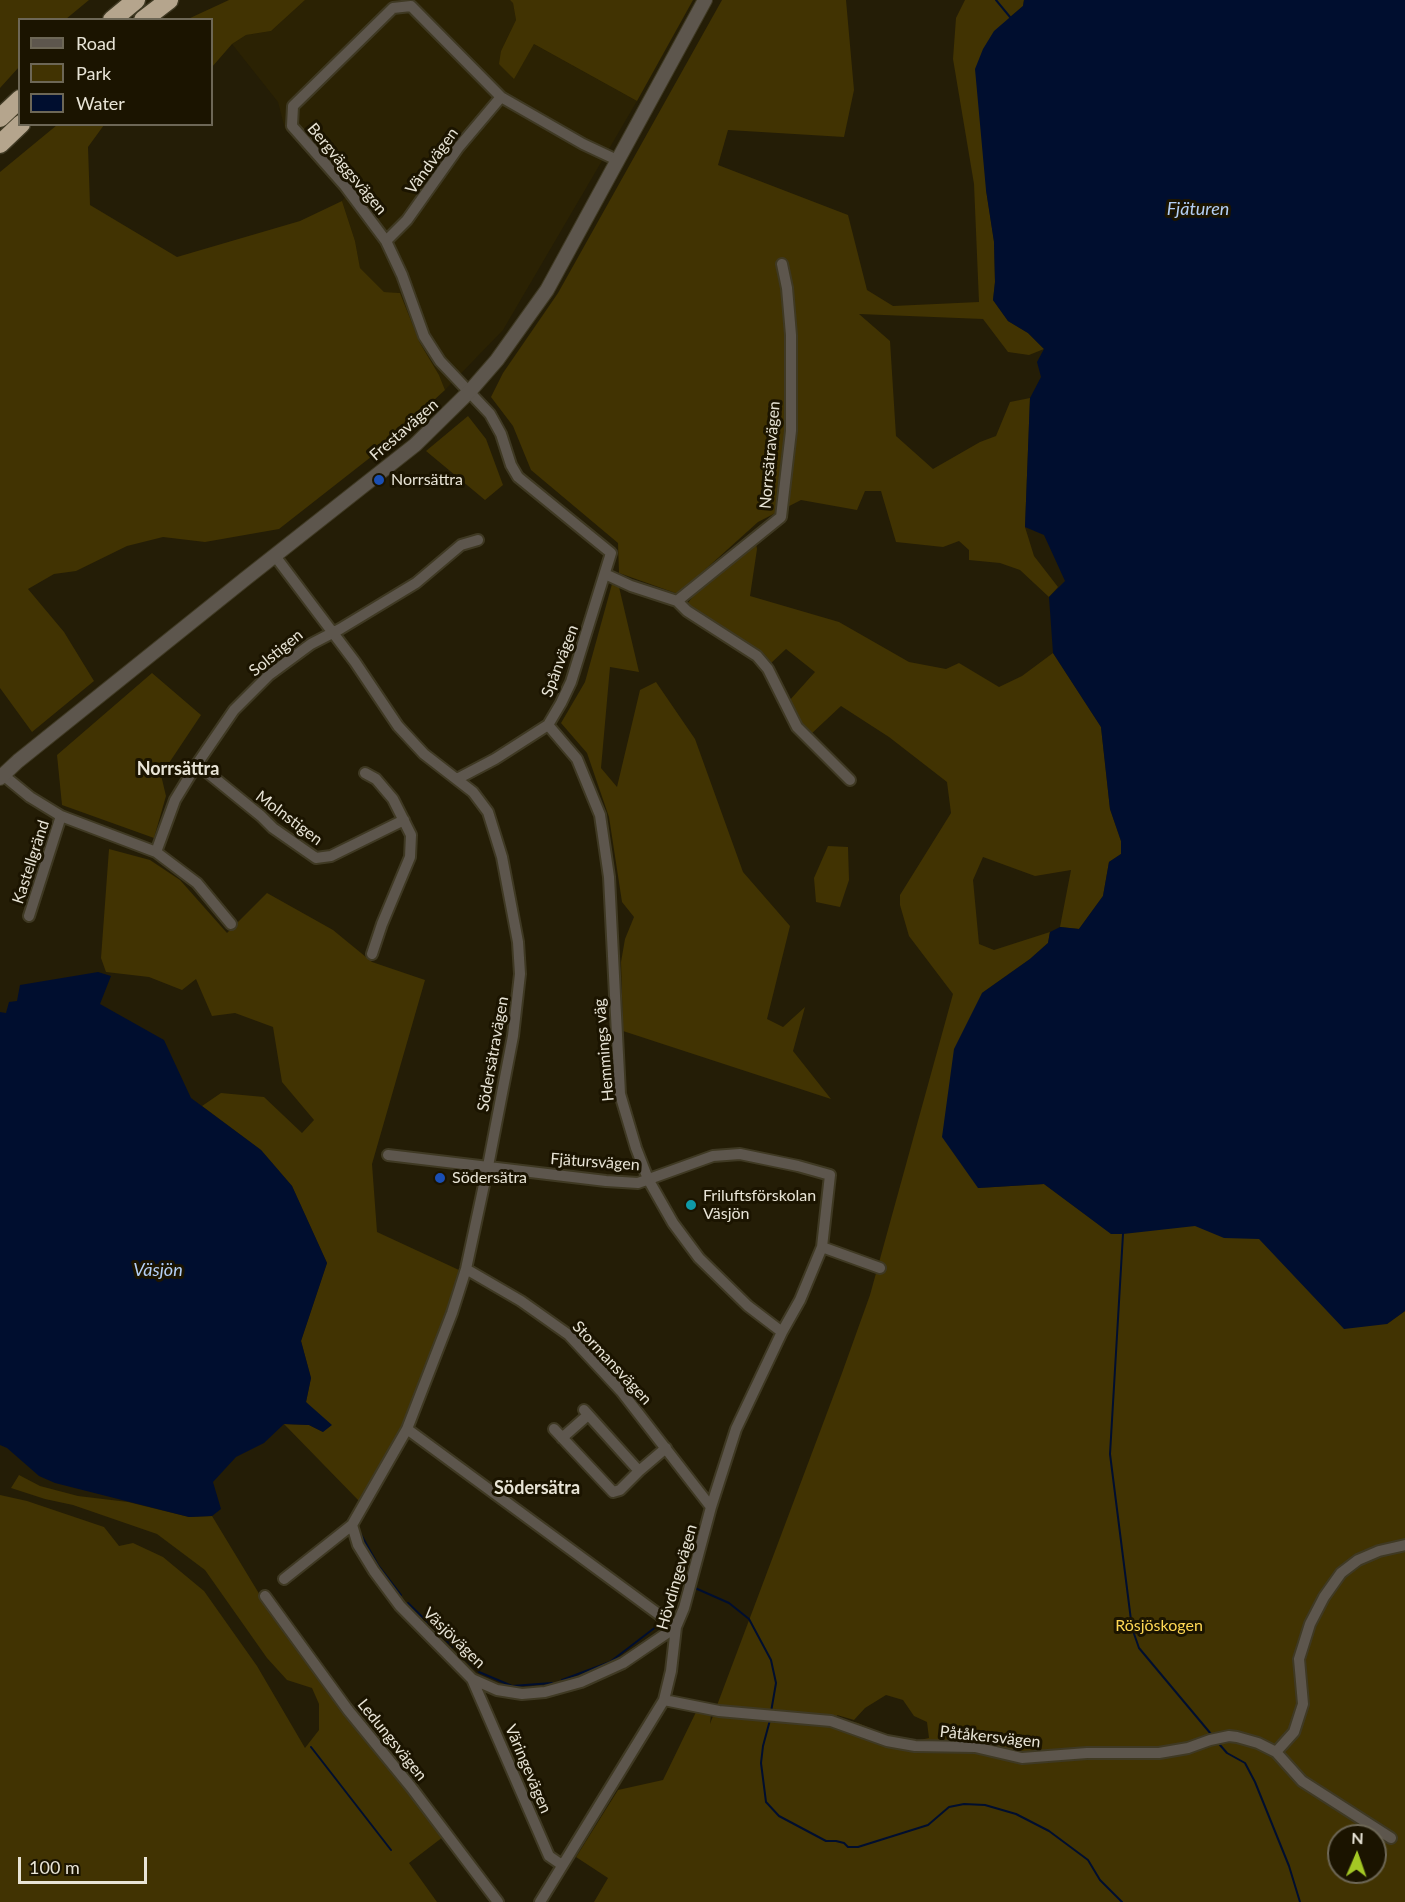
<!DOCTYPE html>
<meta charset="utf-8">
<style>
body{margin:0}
#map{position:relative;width:1405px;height:1902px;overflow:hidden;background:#241d06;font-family:Lato,sans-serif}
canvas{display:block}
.legend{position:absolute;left:18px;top:18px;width:195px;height:108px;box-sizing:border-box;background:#1b1400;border:2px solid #6d6756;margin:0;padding:8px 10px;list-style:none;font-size:18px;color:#e8e4d6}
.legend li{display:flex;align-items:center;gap:12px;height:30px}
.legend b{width:30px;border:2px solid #6d6756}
.north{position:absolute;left:1327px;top:1824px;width:60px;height:60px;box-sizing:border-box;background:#1b1400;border:2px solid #6d6756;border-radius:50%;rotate:2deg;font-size:16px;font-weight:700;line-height:24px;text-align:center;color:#e8e4d6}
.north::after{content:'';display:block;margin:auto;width:21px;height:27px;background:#a4c824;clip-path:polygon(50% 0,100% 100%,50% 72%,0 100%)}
.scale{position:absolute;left:18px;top:1857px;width:129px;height:27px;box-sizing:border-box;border:3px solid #e8e4d6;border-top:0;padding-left:8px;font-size:18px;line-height:21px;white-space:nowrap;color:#e8e4d6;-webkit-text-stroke:4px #1b1400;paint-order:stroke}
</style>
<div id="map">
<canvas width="1405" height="1902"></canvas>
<ul class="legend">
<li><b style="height:8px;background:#5d564d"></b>Road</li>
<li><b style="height:16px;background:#413302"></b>Park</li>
<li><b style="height:16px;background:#000e2f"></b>Water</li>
</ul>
<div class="north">N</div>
<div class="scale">100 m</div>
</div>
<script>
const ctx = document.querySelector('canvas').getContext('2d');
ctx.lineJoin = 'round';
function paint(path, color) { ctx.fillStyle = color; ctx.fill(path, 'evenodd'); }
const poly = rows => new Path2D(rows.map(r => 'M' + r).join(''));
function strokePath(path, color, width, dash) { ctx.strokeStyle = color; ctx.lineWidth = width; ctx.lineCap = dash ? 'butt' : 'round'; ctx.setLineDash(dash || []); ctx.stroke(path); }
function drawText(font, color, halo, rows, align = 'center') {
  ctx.font = font + ' Lato,sans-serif'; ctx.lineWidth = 6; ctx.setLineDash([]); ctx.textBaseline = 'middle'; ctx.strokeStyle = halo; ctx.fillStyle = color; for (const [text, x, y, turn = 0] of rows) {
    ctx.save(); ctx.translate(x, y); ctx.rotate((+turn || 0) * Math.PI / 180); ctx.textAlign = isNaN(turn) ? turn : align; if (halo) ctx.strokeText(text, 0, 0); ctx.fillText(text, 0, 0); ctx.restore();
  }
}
const built = poly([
 [305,0,510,0,513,3,516,20,501,51,513,79,534,44,637,101,503,330,445,390,439,375,420,343,400,293,384,292,360,268,355,241,342,201,345,197,285,129,278,102,232,44,246,35,271,31]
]);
const green = poly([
 [0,0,89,0,66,19,20,20,19,67,0,88],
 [229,0,305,0,271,31,246,35,232,44,212,67,212,20,188,19],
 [510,0,693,0,637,101,534,44,514,79,499,64,501,51,516,20,513,3],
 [722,0,846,0,854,90,844,137,728,130,718,165,848,215,867,290,893,306,979,302,974,184,953,59,956,18,965,0,1024,0,1023,6,1010,17,986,190,994,241,995,282,993,300,1008,321,1028,333,1044,349,1029,355,1008,352,983,319,859,314,890,341,896,436,933,469,980,442,996,436,1010,402,1030,398,1025,527,1034,556,1058,587,1049,597,1020,570,1000,563,969,560,969,550,959,541,943,547,896,542,881,491,865,491,857,510,801,500,758,522,678,594,619,573,618,543,531,470,513,426,491,397,503,373,558,293],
 [57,125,104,125,88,147,90,205,177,257,300,221,342,201,355,241,360,268,384,292,400,293,420,343,439,375,445,390,376,453,279,529,205,542,163,537,127,546,76,571,54,574,28,589,64,632,94,681,32,732,0,688,0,172],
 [468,416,486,439,503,485,485,500,426,451],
 [756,543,757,549,750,596,839,622,909,662,946,669,959,663,999,687,1022,676,1053,653,1101,727,1110,809,1121,841,1121,854,1109,862,1103,896,1079,929,1060,927,1071,870,1035,876,983,857,973,880,979,944,994,950,1050,932,1048,943,1030,959,982,993,978,1188,1044,1184,1112,1234,1233,1212,1387,1324,1405,1311,1405,1902,594,1902,608,1878,576,1857,618,1790,663,1780,697,1710,711,1714,710,1724,842,1373,870,1295,953,994,909,936,900,905,900,895,951,813,947,782,889,737,841,706,810,735,795,717,789,701,815,672,786,649,770,664,727,631,687,604,697,591],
 [886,1695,903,1700,914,1716,927,1722,929,1738,915,1741,891,1737,858,1723,838,1718,837,1715,854,1720,865,1708],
 [1339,1836,1375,1836,1375,1872,1339,1872],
 [612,584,619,587,639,672,610,667,601,768,617,787,640,690,656,682,695,739,743,872,790,926,767,1019,783,1027,805,1007,793,1051,831,1099,623,1031,621,962,625,939,634,917,622,902,609,817,587,753,561,723,585,682],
 [152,673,201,715,161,775,166,796,154,838,62,805,57,755],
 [828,846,848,847,849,880,840,907,816,902,814,878],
 [109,849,150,860,180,880,227,933,267,893,333,930,372,962,425,980,372,1164,377,1232,459,1270,433,1353,403,1426,360,1502,284,1424,309,1425,323,1432,306,1402,311,1378,301,1341,327,1263,292,1186,261,1150,202,1106,221,1093,264,1097,302,1133,314,1120,282,1082,273,1027,235,1013,212,1016,196,979,182,990,149,977,106,972,101,958],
 [19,1475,40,1486,78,1496,128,1502,189,1517,212,1516,272,1615,443,1837,409,1863,437,1902,0,1902,0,1495,27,1501,104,1527,119,1546,133,1543,163,1557,204,1591,257,1666,305,1748,319,1730,319,1704,312,1688,287,1680,267,1658,205,1570,157,1534,73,1505,45,1499,11,1488]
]);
const water = poly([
 [1024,0,1405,0,1405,1311,1387,1324,1344,1329,1259,1239,1224,1238,1195,1226,1123,1234,1111,1234,1044,1184,978,1188,942,1137,954,1049,982,993,1030,959,1048,943,1050,932,1060,927,1079,929,1103,896,1109,862,1121,854,1121,841,1110,809,1101,727,1053,653,1049,597,1065,581,1044,535,1025,527,1030,398,1041,377,1037,362,1044,349,1028,333,1008,321,993,300,995,282,994,242,986,190,975,69,983,49,994,31,1023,6],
 [98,972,111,976,100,1004,164,1040,191,1098,261,1150,292,1186,327,1263,301,1341,311,1378,306,1402,332,1425,323,1432,309,1425,284,1424,264,1443,236,1457,213,1482,221,1509,212,1516,189,1517,55,1483,39,1476,7,1448,0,1445,0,1012,6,1013,9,1002,17,1001,20,985]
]);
const stream = poly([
 [996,0,1010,17],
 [1123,1234,1110,1454,1132,1628,1139,1648,1211,1734],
 [359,1531,378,1565,401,1595],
 [695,1588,729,1603,749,1619,771,1660,776,1683,771,1712],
 [408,1603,453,1647],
 [461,1655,479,1672,512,1686,552,1683],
 [562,1680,610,1662,661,1623],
 [770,1720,763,1746,761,1763,766,1802,779,1816,826,1841,836,1841,844,1843,848,1847,858,1847,928,1825,949,1807,964,1804,985,1805,1016,1814,1049,1831,1088,1860,1100,1880,1122,1902],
 [1220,1745,1227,1753,1245,1763,1255,1782,1289,1866,1300,1902],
 [311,1747,391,1850]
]);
const minor = poly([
 [386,241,407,220,458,148,501,97],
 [275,556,355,662,398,726,424,754,473,792,488,812,502,857,518,942,520,974,513,1036,488,1166,466,1269,452,1313,407,1429,352,1525,284,1579],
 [605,574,631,586,677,601,781,517,791,431,791,335,787,288,782,264],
 [677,601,687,611,757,656,768,669,797,727,850,780],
 [548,725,577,759,600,815,609,877,620,1094,636,1148,648,1179,673,1223,699,1258,748,1306,782,1332],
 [197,764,261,816,273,828,316,858,331,856,404,820],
 [365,773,376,779,393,799,411,835,410,857,382,924,372,954],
 [3,775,30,797,61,816,156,852,197,883,231,924],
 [457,779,495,759,548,725,561,703,571,682,611,553,518,477,511,465,501,434,490,414,440,361,424,336,402,275,386,241,345,186,292,126,293,106,393,8,411,6,501,97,583,144,617,160],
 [156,852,175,800,197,764,234,710,269,675,311,644,340,629,416,583,461,545,478,540],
 [29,916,61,816],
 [388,1155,606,1181,638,1183,713,1156,740,1154,798,1166,830,1175,822,1247,800,1300,782,1332,736,1429,711,1507,684,1608,676,1627,671,1671,664,1700,540,1902],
 [822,1247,880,1268],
 [466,1269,521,1301,569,1335,621,1391,711,1507],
 [584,1410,639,1471,666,1448],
 [407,1429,676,1627],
 [554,1429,613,1492,620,1490,639,1471],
 [562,1438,588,1415],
 [352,1525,358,1545,374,1571,400,1606,472,1679,497,1690,522,1694,545,1692,581,1682,623,1663,676,1627],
 [265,1596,348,1710,411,1787,498,1902],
 [472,1679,549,1856,562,1865],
 [664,1700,719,1711,831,1721,887,1741,915,1746,975,1747,1022,1758,1087,1753,1159,1753,1188,1748,1210,1740,1229,1736,1237,1737,1258,1743,1276,1752,1302,1781,1391,1838],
 [1276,1752,1294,1732,1303,1704,1299,1659,1310,1624,1324,1597,1341,1573,1358,1560,1379,1551,1405,1545]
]);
const tertiary = poly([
 [0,778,18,761,245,579,415,445,470,391,497,360,547,290,705,0]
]);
const motorway = poly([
 [112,20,136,0],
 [143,20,169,0],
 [0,118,20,99],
 [0,144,21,124]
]);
const markers = [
 [379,480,6,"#1a4fb4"],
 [440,1178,6,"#1a4fb4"],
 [691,1205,6,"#0f9aa8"]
];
const streetNames = [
 ["Vändvägen",432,161,-54],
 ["Bergväggsvägen",347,169,50],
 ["Frestavägen",404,430,-41],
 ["Norrsätravägen",770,455,-85],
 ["Solstigen",276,653,-39],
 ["Spånvägen",560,661,-69],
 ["Molnstigen",289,818,37],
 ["Kastellgränd",31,862,-72],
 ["Hemmings väg",604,1050,-95],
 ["Södersätravägen",493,1054,-80],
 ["Fjätursvägen",595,1162,4],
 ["Stormansvägen",612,1363,47],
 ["Hövdingevägen",677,1577,-74],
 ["Väsjövägen",454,1638,44],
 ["Påtåkersvägen",990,1737,6],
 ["Ledungsvägen",392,1740,51],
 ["Väringevägen",528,1769,67]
];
const poiNames = [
 ["Norrsättra",391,480],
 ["Södersätra",452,1178],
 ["Friluftsförskolan",703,1196],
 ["Väsjön",703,1214]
];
const parkNames = [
 ["Rösjöskogen",1159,1626]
];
const waterNames = [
 ["Fjäturen",1198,209],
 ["Väsjön",158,1270]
];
const neighbourhoodNames = [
 ["Norrsättra",178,769],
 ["Södersätra",537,1488]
];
paint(built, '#2b2203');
paint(green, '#413302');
paint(water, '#000e2f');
strokePath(stream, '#000e2f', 2);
strokePath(minor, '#3f3923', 14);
strokePath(tertiary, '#3f3923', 16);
strokePath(motorway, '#3f3923', 21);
strokePath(minor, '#5d564d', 10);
strokePath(tertiary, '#5d564d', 14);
strokePath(motorway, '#b5a58d', 18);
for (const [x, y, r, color] of markers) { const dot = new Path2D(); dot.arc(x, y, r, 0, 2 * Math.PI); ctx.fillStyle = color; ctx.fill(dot); strokePath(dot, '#1b1400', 2); }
drawText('16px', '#e8e4d6', '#1b1400', streetNames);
drawText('16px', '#e8e4d6', '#1b1400', poiNames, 'left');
drawText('16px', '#fed753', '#1b1400', parkNames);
drawText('italic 18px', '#b4cff5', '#1b1400', waterNames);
drawText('bold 18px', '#e8e4d6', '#1b1400', neighbourhoodNames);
</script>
